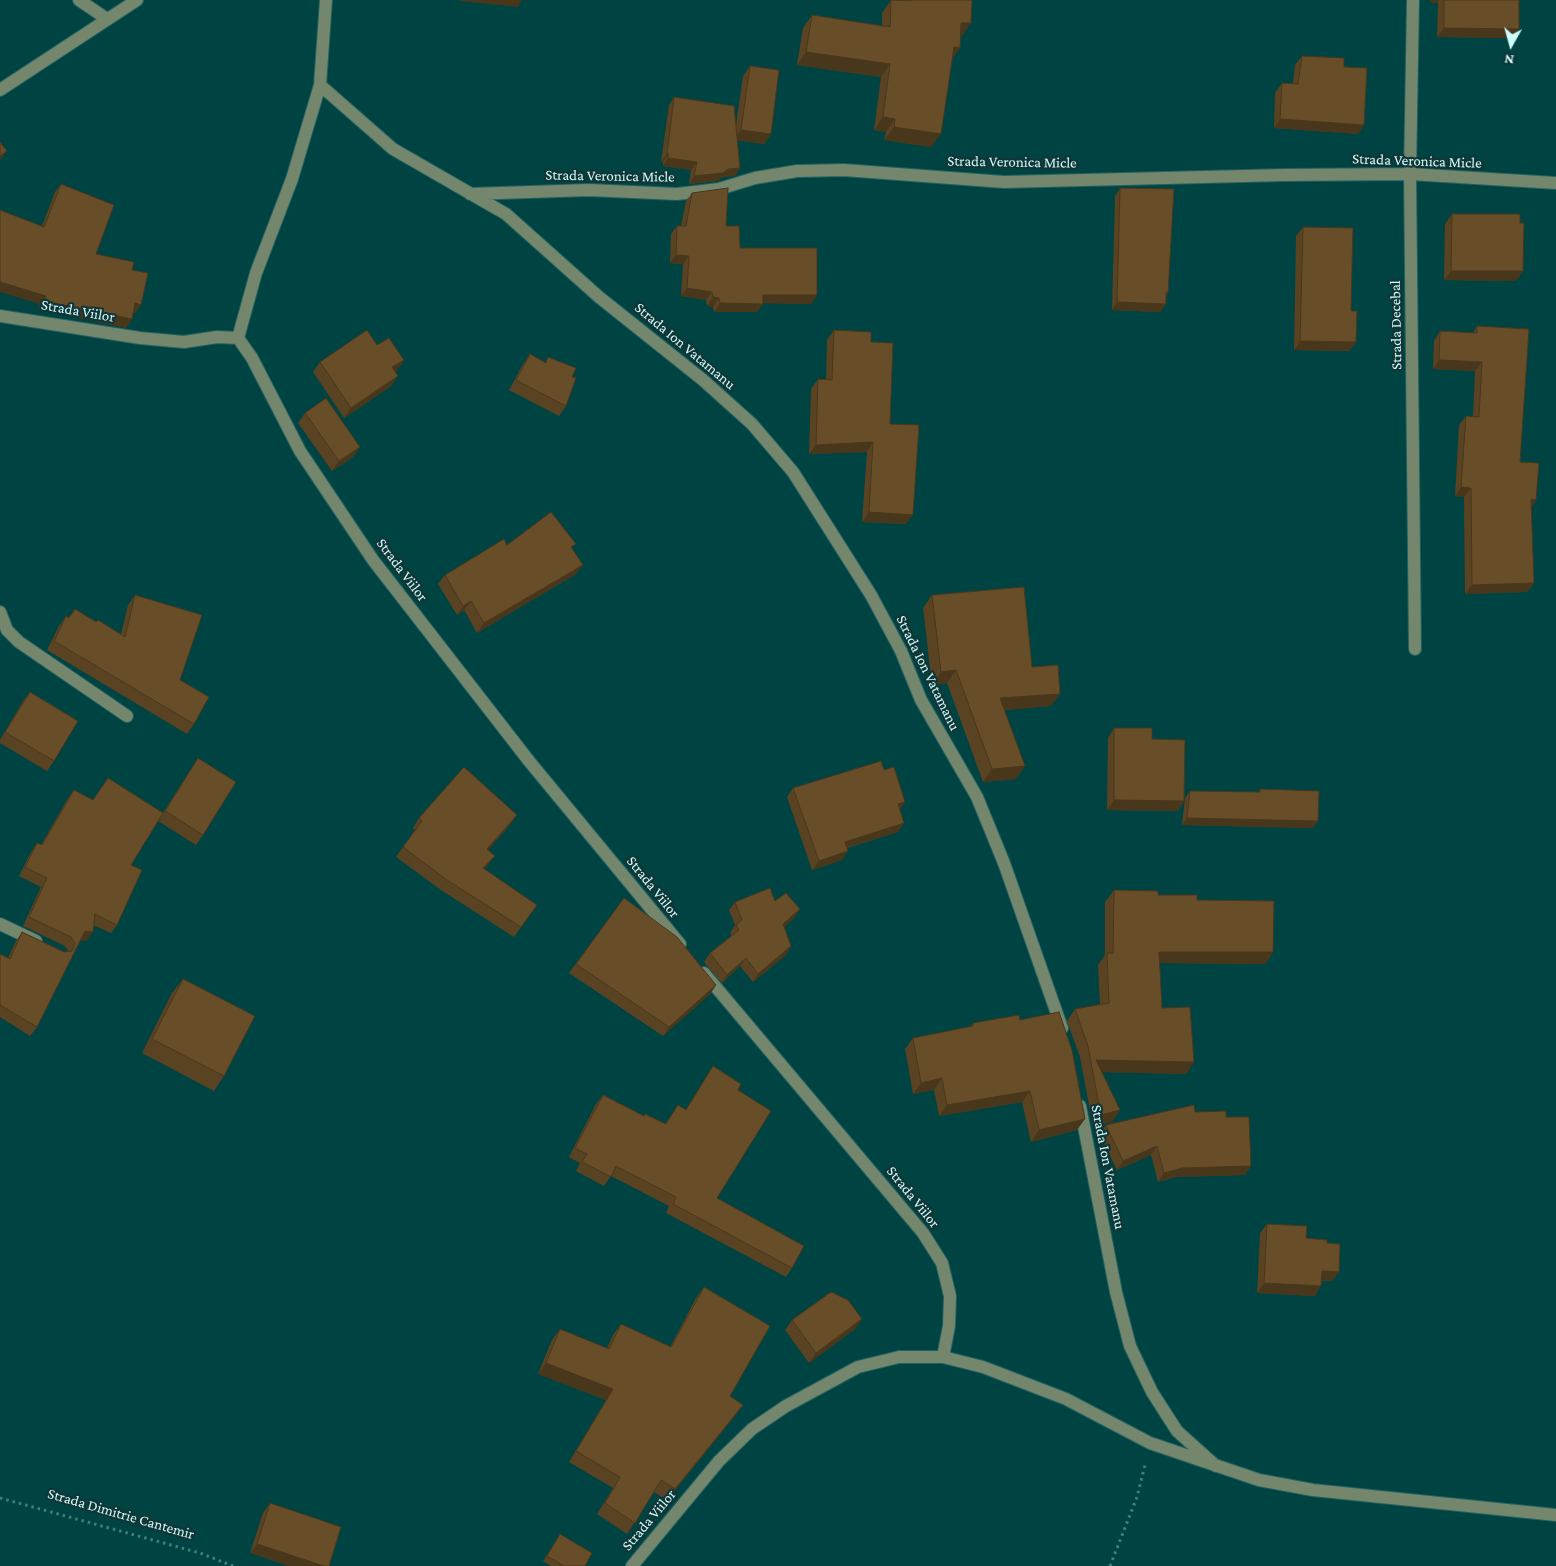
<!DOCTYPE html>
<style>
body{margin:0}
#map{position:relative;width:1556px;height:1566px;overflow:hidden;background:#004343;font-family:"Crimson Pro",serif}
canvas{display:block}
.north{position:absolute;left:1486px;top:20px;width:50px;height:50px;-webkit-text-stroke:4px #133536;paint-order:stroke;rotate:187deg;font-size:14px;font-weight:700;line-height:20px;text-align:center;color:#ccfcfc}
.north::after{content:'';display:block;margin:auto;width:18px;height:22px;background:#ccfcfc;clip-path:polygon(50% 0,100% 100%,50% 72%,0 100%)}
</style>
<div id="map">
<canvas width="1556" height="1566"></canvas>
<div class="north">N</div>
</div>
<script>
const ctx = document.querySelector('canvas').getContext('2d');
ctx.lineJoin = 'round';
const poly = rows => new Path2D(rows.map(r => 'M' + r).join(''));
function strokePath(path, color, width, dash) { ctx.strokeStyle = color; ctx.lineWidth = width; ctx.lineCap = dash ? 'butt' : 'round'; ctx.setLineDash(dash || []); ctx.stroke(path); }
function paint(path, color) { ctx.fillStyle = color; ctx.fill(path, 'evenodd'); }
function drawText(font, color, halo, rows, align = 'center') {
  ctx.font = font + ' "Crimson Pro",serif'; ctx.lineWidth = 4.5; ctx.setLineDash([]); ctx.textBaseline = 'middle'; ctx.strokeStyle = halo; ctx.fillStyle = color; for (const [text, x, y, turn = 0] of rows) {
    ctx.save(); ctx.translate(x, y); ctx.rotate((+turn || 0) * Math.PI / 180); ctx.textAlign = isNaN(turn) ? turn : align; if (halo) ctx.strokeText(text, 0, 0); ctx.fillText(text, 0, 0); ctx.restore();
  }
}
const path = poly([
 [0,1498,200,1553,233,1566],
 [1110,1566,1137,1497,1145,1465]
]);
const minor = poly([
 [79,0,107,19],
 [1413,0,1410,174,1415,649],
 [320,85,393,149,506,214,599,297,703,380,752,424,793,472,871,595,901,651,921,700,977,797,1004,863,1062,1028],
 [0,90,137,0],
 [470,194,589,190,677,194,719,189,755,178,797,171,844,170,1004,182,1284,175,1410,174,1556,183],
 [0,316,140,338,184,342,217,337,238,338],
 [238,338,252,358,300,451,373,560,529,761,680,944],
 [238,338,256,273,292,179,320,85,326,0],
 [0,612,7,630,19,642,127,716],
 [0,924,36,941],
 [704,973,923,1233,942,1263,950,1296,949,1326,943,1357],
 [1080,1106,1116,1292,1130,1346,1152,1392,1177,1431,1216,1466],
 [632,1566,719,1461,752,1429,786,1406,858,1367,899,1357,943,1357,983,1367,1066,1399,1150,1443,1259,1480,1313,1490,1556,1515]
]);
const wall = poly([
 [891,0,902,1,902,0,972,0,962,36,960,36,952,59,931,147,884,140,886,132,874,130,881,77,797,65,803,28,812,15,882,26,882,13],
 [1430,0,1519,0,1512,38,1437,37,1438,3,1430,2],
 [1302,56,1344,67,1364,125,1358,134,1274,128,1275,93,1282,83,1293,84,1295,65],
 [750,66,771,134,764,144,737,140,740,168,735,176,723,177,717,181,689,184,691,170,663,166,663,162,661,162,669,105,674,97,736,125,743,76],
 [61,184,96,254,132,270,141,305,135,313,133,313,132,319,126,328,38,309,40,304,42,226,55,192],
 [1120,188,1168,293,1166,296,1160,312,1112,310,1115,196],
 [692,193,726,226,740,248,817,295,811,304,763,303,757,312,714,312,713,307,707,306,706,300,681,296,683,264,670,263,671,234,677,226,681,226,686,201],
 [1452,214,1516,281,1444,280,1445,224],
 [1303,227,1351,311,1356,342,1349,351,1294,350,1296,236],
 [1477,326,1520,462,1536,500,1531,508,1534,583,1527,592,1465,594,1464,497,1455,496,1459,425,1466,416,1473,416,1475,371,1433,369,1434,341,1440,331,1473,333],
 [834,330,871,342,890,424,906,524,862,522,867,452,809,454,811,389,818,379,826,380,827,340],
 [377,345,404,360,397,370,395,371,391,386,344,418,313,372,320,362],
 [530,354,545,363,548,357,572,377,566,406,559,416,509,390,523,364],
 [305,413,360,447,353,457,332,471,298,423],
 [507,545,572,549,576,574,477,633,464,610,457,615,438,584,445,575],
 [135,595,180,680,194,724,187,734,47,650,59,626,66,616,68,618,75,609,96,622,121,634,128,605],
 [932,595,1032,667,1051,706,1005,710,1016,779,983,782,947,683,932,685,923,608],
 [30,692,54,761,47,771,0,743,0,740,23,701],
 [1114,728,1152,739,1184,801,1178,811,1107,810,1108,738],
 [198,758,203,835,196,845,158,821,131,865,117,925,111,933,93,925,86,941,80,940,37,1027,30,1036,0,1017,0,954,8,958,16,941,22,932,64,952,68,951,65,946,23,926,41,887,19,876,31,852,37,843,41,845,68,798,74,790,93,800,108,778,163,813],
 [884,770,900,810,898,832,847,848,842,860,812,870,787,797,793,788],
 [1260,789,1318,821,1313,828,1182,825,1185,798,1190,791,1259,792],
 [419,818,510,825,488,850,488,865,484,869,537,905,514,937,441,890,396,857,415,830,413,828],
 [1114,890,1197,900,1273,952,1265,964,1159,963,1162,1008,1194,1062,1186,1074,1102,1072,1120,1110,1112,1122,1093,1126,1080,1057,1067,1021,1075,1009,1100,1004,1098,965,1105,955,1105,902],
 [624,898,716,985,710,994,663,1036,569,973],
 [775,901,800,909,794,918,784,927,791,946,786,955,753,982,740,966,722,983,704,962,710,953,732,936,730,933,735,925,729,910,735,902],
 [183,979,224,1076,214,1091,142,1053,172,993],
 [1020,1020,1077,1130,1031,1142,1022,1102,939,1116,934,1090,913,1094,905,1049,913,1038,970,1027,973,1023],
 [713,1066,738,1090,717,1198,792,1268,786,1277,666,1213,669,1206,611,1176,604,1186,576,1171,580,1163,569,1157,596,1104,603,1095,643,1116,665,1124,678,1105,686,1110],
 [1195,1112,1226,1117,1245,1175,1176,1177,1158,1182,1151,1155,1117,1170,1100,1135,1106,1125],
 [1267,1224,1306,1238,1327,1243,1339,1272,1332,1281,1322,1281,1315,1296,1257,1293,1260,1233],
 [704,1287,735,1416,667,1500,654,1492,627,1534,597,1514,613,1488,569,1462,606,1400,538,1374,552,1340,560,1329,607,1348,613,1335,621,1324,670,1347,696,1298],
 [792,1320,855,1329,809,1363,785,1330],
 [270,1503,341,1527,250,1553,263,1513],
 [560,1534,585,1566,551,1566,543,1561]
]);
const shadedWall = poly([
 [460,0,522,0,518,7,460,1],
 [1431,0,1439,0,1438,3,1430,2],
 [961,23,971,23,962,36,952,36],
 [1444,28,1519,29,1512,38,1437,37],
 [954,47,960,48,951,61],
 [806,52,890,64,881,77,797,65],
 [883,117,895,119,886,132,874,130],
 [1280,119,1364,125,1358,134,1274,128],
 [894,127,941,134,931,147,884,140],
 [741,130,771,134,764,144,734,140],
 [7,151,0,160,0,161,0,156],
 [667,154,669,154,663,162,661,162],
 [668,158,697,162,691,170,663,166],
 [740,168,735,176,723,177,717,181,689,184,694,176],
 [676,255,689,256,683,264,670,263],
 [1451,271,1523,271,1516,281,1444,280],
 [0,282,46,296,40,304,0,292],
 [687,288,712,292,706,300,681,296],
 [763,295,817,295,811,304,757,303],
 [713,297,719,298,713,307,707,306],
 [44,301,132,319,126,328,38,309],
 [1117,302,1166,304,1160,312,1112,310],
 [135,303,141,305,135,313,129,312],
 [720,303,763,304,757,312,714,312],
 [1300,341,1356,342,1349,351,1294,350],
 [404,360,397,370,386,377,392,367],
 [1439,360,1482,362,1475,371,1433,369],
 [398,376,391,386,344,418,351,408],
 [873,442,867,452,809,454,816,445],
 [360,447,353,457,332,471,339,461],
 [1461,487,1471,488,1464,497,1455,496],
 [1531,499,1536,500,1530,509],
 [869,512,913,515,906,524,862,522],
 [583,565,576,574,477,633,484,623],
 [1534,583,1527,592,1465,594,1472,585],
 [471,601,464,610,457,615,463,606],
 [956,670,947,683,932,685,941,672],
 [1060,694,1051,706,991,711,1000,698],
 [1025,766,1016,779,983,782,992,769],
 [1114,800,1184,801,1178,811,1107,810],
 [905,802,899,811,898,804],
 [517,815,510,825,480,859,487,849],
 [1187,818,1318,821,1313,828,1182,825],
 [904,823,898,832,838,850,845,842],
 [848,851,842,860,812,870,819,861],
 [495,856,488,865,476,878,483,868],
 [800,909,794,918,778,932,783,924],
 [85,931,93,932,86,941,79,940],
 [791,946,786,955,753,982,758,974],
 [1159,952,1273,952,1265,964,1150,963],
 [746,958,740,966,722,983,727,975],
 [716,985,710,994,663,1036,669,1027],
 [1096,1060,1194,1062,1186,1074,1093,1072],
 [942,1078,934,1090,913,1094,921,1083],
 [1030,1091,1022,1102,939,1116,947,1105],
 [1120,1110,1112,1122,1093,1126,1101,1115],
 [1085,1119,1077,1130,1031,1142,1039,1130],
 [1157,1146,1151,1155,1117,1170,1123,1161],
 [1251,1166,1245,1175,1176,1177,1158,1182,1164,1173,1182,1168],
 [1322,1271,1339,1272,1332,1281,1315,1280],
 [1264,1283,1321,1286,1315,1296,1257,1293],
 [862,1319,855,1329,809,1363,816,1353],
 [546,1363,613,1389,606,1400,538,1374],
 [743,1405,735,1416,667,1500,675,1489],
 [257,1544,324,1566,288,1566,250,1553]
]);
const building = poly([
 [891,0,911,1,911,0,972,0,971,23,961,23,960,48,954,47,941,134,894,127,895,119,883,117,890,64,806,52,812,15,890,27,891,0],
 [1444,0,1519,0,1519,29,1444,28,1444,0],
 [1302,56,1344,58,1344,67,1367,68,1364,125,1280,119,1282,83,1298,84,1302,56],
 [750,66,779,70,771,134,741,130,750,66],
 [674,97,734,106,740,168,728,169,723,173,694,176,697,162,668,158,669,154,667,154,674,97],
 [0,142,7,151,0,156,0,142],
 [61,184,114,205,96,254,134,262,132,270,148,273,141,305,135,303,132,319,44,301,46,296,0,282,0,210,44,227,61,184],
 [728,188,726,226,739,226,740,248,817,248,817,295,763,295,763,304,720,303,719,298,713,297,712,292,687,288,689,256,676,255,677,226,686,226,692,193,728,188],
 [1120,188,1174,189,1168,293,1166,292,1166,304,1117,302,1120,188],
 [1452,214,1520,214,1520,223,1524,223,1523,271,1451,271,1452,214],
 [1303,227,1353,228,1351,311,1357,311,1356,342,1300,341,1303,227],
 [1477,326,1529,329,1520,462,1539,463,1536,500,1531,499,1534,583,1472,585,1471,488,1461,487,1466,416,1479,417,1482,362,1439,360,1440,331,1477,333,1477,326],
 [367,330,377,345,389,338,404,360,392,367,398,376,351,408,320,362,367,330],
 [834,330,871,332,871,342,893,343,890,424,919,425,913,515,869,512,873,442,816,445,818,379,832,380,834,330],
 [530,354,546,363,548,357,576,368,572,377,576,378,566,406,516,380,530,354],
 [326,398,360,447,339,461,305,413,326,398],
 [551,512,576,544,571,547,583,565,484,623,471,601,463,606,445,575,504,539,507,545,551,512],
 [1024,587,1032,667,1058,665,1060,694,1000,698,1025,766,992,769,956,670,941,672,932,595,1024,587],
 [135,595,202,615,180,680,209,697,194,724,54,641,66,616,69,618,75,609,96,622,98,620,125,637,135,595],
 [30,692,78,721,54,761,5,732,30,692],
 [1114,728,1152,728,1152,739,1185,740,1184,801,1114,800,1114,728],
 [198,758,236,782,203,835,165,811,198,758],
 [881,761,884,770,894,767,905,802,898,804,904,823,845,842,848,851,819,861,793,788,881,761],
 [464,767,517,815,487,849,495,856,483,868,537,905,521,927,447,880,403,847,422,821,419,818,464,767],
 [108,778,163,813,131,865,142,870,117,925,95,914,93,932,85,931,37,1027,0,1005,0,954,10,959,22,932,64,952,72,951,75,943,71,937,29,917,47,878,25,867,37,843,42,845,74,790,93,800,108,778],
 [1260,789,1319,791,1318,821,1187,818,1190,791,1260,792,1260,789],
 [770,888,775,901,786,893,800,909,783,924,791,946,758,974,746,958,727,975,710,953,739,930,736,925,742,920,735,902,770,888],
 [1114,890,1158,891,1158,895,1197,895,1197,900,1274,901,1273,952,1159,952,1162,1008,1190,1007,1194,1062,1096,1060,1120,1110,1101,1115,1088,1046,1075,1009,1109,1003,1107,953,1113,953,1114,890],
 [624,898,677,937,716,985,669,1027,576,964,624,898],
 [183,979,255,1016,224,1076,152,1039,183,979],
 [1059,1012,1072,1050,1085,1119,1039,1130,1030,1091,947,1105,942,1078,921,1083,913,1038,973,1026,973,1023,1019,1015,1020,1020,1059,1012],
 [713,1066,741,1084,738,1090,771,1111,717,1198,804,1246,792,1268,673,1204,676,1197,616,1166,611,1177,582,1162,587,1154,575,1148,603,1095,644,1116,645,1114,666,1124,678,1105,686,1110,713,1066],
 [1194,1105,1195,1112,1226,1111,1226,1117,1249,1117,1251,1166,1182,1168,1164,1173,1157,1146,1123,1161,1106,1125,1194,1105],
 [1267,1224,1307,1226,1306,1238,1327,1240,1327,1243,1340,1244,1339,1272,1322,1271,1321,1286,1264,1283,1267,1224],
 [704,1287,770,1326,730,1396,743,1405,675,1489,661,1480,635,1523,605,1503,620,1477,576,1451,613,1389,546,1363,560,1329,609,1349,621,1324,671,1347,704,1287],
 [831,1292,848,1300,862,1319,816,1353,792,1320,831,1292],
 [270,1503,341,1527,329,1566,324,1566,257,1544,270,1503],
 [560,1534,592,1553,585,1566,564,1566,547,1556,560,1534]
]);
const streetNames = [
 ["Strada Veronica Micle",1417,161,2],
 ["Strada Veronica Micle",1012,162,1],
 ["Strada Veronica Micle",610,176,1],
 ["Strada Viilor",78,311,10],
 ["Strada Decebal",1396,325,-91],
 ["Strada Ion Vatamanu",685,346,40],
 ["Strada Viilor",402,570,53],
 ["Strada Ion Vatamanu",928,673,64],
 ["Strada Viilor",653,887,51],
 ["Strada Ion Vatamanu",1108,1167,79],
 ["Strada Viilor",913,1197,51],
 ["Strada Dimitrie Cantemir",121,1514,16],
 ["Strada Viilor",649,1520,-50]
];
strokePath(minor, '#216161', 14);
strokePath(path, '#427f7f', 3, [2.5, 4]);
strokePath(minor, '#74876c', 12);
paint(wall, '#594322');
paint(shadedWall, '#49371c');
paint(building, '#684e28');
strokePath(building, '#49371c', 1);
drawText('15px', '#ccfcfc', '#133536', streetNames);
</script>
